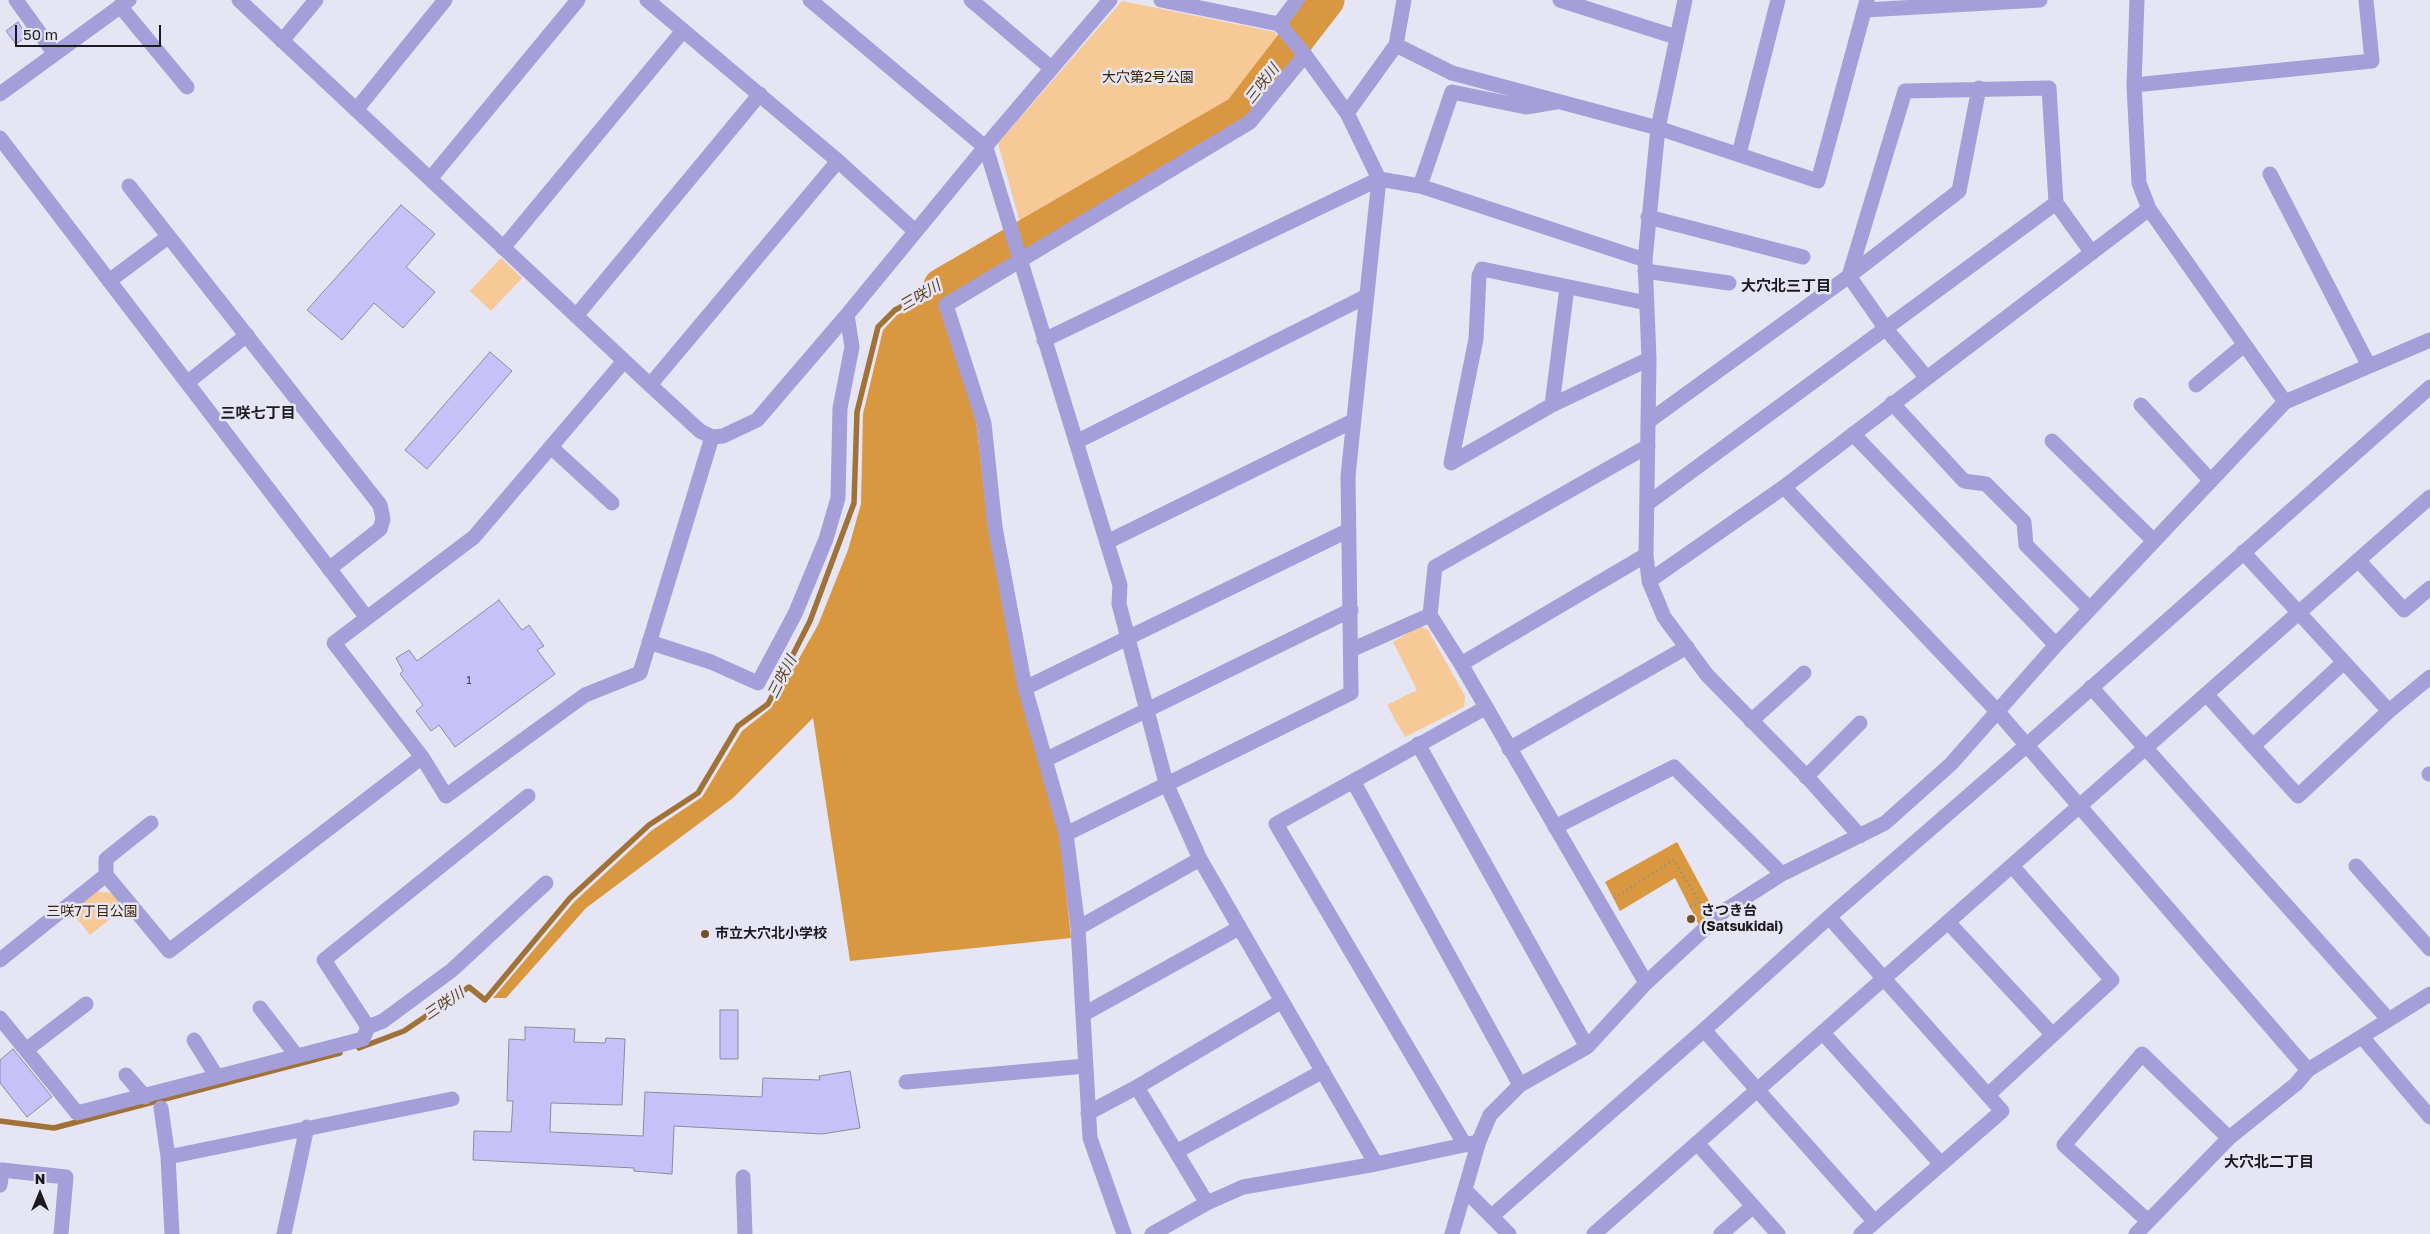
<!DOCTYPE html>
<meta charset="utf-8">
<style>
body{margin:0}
#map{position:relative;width:2430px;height:1234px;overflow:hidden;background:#e5e5f3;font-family:"Golos Text",sans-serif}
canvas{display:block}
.north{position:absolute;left:15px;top:1169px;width:50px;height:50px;-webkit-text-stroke:4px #e5e5f3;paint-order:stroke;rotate:0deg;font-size:14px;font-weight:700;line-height:20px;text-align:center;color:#1a1a1f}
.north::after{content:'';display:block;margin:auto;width:18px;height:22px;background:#1a1a1f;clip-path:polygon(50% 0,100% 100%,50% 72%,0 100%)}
.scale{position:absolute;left:15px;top:25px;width:146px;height:22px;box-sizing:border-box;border:2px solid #1a1a1f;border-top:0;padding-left:6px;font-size:15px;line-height:18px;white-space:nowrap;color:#1a1a1f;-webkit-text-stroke:4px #e5e5f3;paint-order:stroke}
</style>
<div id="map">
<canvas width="2430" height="1234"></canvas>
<div class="north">N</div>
<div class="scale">50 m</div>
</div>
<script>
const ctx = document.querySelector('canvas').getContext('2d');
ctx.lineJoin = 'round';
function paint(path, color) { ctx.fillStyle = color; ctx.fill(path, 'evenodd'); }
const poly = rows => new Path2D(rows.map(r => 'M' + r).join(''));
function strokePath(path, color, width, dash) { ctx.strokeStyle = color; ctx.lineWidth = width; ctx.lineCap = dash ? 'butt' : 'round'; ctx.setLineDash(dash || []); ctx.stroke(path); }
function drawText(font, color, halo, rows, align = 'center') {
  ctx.font = font + ' "Golos Text","Noto Sans JP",sans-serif'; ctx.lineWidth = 5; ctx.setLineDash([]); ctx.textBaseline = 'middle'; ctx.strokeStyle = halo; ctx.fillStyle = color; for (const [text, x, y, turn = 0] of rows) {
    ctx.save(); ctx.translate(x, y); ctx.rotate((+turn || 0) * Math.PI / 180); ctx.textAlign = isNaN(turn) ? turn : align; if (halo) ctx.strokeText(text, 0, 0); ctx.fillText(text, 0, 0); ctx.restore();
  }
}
const green = poly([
 [1122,1,1275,32,1281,46,1236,108,1023,234,998,143],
 [501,258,522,278,491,311,470,291],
 [1419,626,1428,630,1465,696,1464,707,1405,737,1387,705,1417,690,1393,642],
 [94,891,112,893,124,908,90,935,70,910]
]);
const forest = poly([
 [937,296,976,419,988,527,1060,836,1071,938,850,961,813,718,733,798,586,908,506,998,493,998,574,902,651,831,702,797,742,731,771,708,818,625,848,550,861,504,863,414,883,330,897,315],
 [1677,842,1718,918,1701,929,1675,878,1620,911,1605,882]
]);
const stream = poly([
 [359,1048,404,1031,469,987,485,1000,570,898,649,825,698,793,738,726,768,704,810,621,854,503,857,412,878,327,895,310,941,286],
 [0,1121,54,1128,340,1053]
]);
const river = poly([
 [941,286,1240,113,1327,0]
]);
const building = poly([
 [18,22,27,36,16,44,6,31,18,22],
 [401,205,435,234,406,267,435,292,403,328,374,303,342,340,307,310,401,205],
 [490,352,512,371,427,469,405,450,490,352],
 [499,600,522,630,529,625,544,646,537,650,555,674,455,747,439,725,431,731,416,711,423,705,400,674,403,671,396,658,409,650,417,661,499,600],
 [720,1010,738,1010,738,1059,720,1059,720,1010],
 [525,1027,575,1029,574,1042,605,1043,606,1038,625,1039,622,1105,551,1103,550,1132,643,1136,645,1092,762,1097,763,1078,820,1080,819,1076,850,1071,860,1128,822,1134,674,1126,672,1174,634,1171,634,1168,473,1160,474,1131,511,1132,513,1101,507,1101,509,1039,525,1040,525,1027],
 [13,1049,52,1097,27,1117,0,1083,0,1060,13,1049]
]);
const path = poly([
 [1614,898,1674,860,1703,908],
 [1690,907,1699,902]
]);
const minor = poly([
 [16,0,54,53],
 [239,0,650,385,700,431,712,437,723,436,757,420,847,315,995,135,1110,0],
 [647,0,838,161,915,231],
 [810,0,986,148,1120,585,1119,604,1166,783,1200,859,1376,1164],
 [971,0,1051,68],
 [1560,0,1676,37],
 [1685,0,1658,128,1645,260,1649,359,1646,555,1649,581,1664,617,1707,675,1808,778,1860,836],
 [2137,0,2134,85,2139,183,2149,209,2285,402],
 [120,6,187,87],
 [1865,10,2040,0],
 [1279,24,1297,0],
 [282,41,316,0],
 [1396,45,1452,73,1658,128,1818,181,1867,0],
 [2134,85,2372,61,2366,0],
 [0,94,129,0],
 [356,110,445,0],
 [1347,113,1396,45,1404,0],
 [0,138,367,618],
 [1739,154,1778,0],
 [2270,174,2369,366],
 [430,179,578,0],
 [129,186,380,505,383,519,380,529,329,569],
 [1420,186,1452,92,1526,107,1556,102],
 [1648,217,1803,257],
 [503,248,682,32],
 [1645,271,1729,283],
 [109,281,168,237],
 [1647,303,1482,269,1479,276,1476,339,1451,463,1552,405,1649,359],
 [576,316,760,94],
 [1044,340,1379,179,1420,186,1645,260],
 [624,361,474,537,334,643,422,757,446,796,585,695,640,673,712,437],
 [1927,378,1886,329,1849,276,1905,91,2049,88,2056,203,2092,253],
 [188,382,247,335],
 [650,385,838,161],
 [2196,385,2244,345],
 [1892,403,1964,481,1986,484,2024,522,2026,545,2090,609],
 [1552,405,1567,287],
 [2141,405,2211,481],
 [1649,421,1849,276,1959,191,1979,88],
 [1853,434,2056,645],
 [2052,441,2154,541],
 [1076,442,1365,297],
 [551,447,612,503],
 [1784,487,1997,711,2308,1070],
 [1647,504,2056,203],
 [1107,542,1353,421],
 [2243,552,2389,711],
 [2358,560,2404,610,2430,588],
 [1649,581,1784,487,2149,209],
 [1430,615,1435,567,1648,446],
 [649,642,711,662,758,683,795,614,826,539,838,498,840,408,852,347,847,315],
 [1351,650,1430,615,1461,664,1646,983],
 [1461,664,1646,555],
 [2091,687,2388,1019],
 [1025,688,1349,530],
 [2206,694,2298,796,2389,711,2430,677],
 [1751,721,1804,673],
 [1418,744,1587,1047],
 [2253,746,2344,662],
 [1509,749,1687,647],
 [1045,760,1351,610],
 [2429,774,2430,774],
 [1806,777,1860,723],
 [1353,781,1520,1085],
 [151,823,106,859,106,875,169,951,422,757],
 [1555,827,1674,767,1782,874],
 [1066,834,1351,693,1348,476,1379,179,1347,113,1305,55,1279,24,1161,0],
 [2356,866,2430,949],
 [1829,917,2002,1111,1861,1234],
 [1948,922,2052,1034],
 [1078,928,1200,859],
 [0,960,106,875],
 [260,1008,296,1055],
 [1084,1014,1239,928],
 [0,1018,77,1113,363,1039,368,1027,324,960,528,796],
 [368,1027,383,1021,452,970,546,883],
 [1704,1030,1875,1222],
 [1823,1033,1941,1164],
 [2362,1037,2430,1117],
 [194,1040,217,1077],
 [26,1050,86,1004],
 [126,1075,145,1097],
 [906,1082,1086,1066],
 [1137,1087,1207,1203],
 [1989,1094,2112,980,2012,866],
 [161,1108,168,1157,172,1234],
 [1088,1113,1137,1087,1282,1001],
 [1697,1143,1778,1234],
 [1465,1145,1276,824,1485,708],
 [1176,1152,1323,1071],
 [168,1157,452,1099],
 [743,1177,745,1234],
 [0,1185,2,1170,66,1177,61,1234],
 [1466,1191,1509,1234],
 [1492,1216,1704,1030,1829,917,2027,745,2430,387],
 [2148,1221,2064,1145,2142,1054,2229,1138],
 [284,1234,307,1127],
 [1124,1234,1090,1138,1078,928,1066,834,1025,688,995,527,984,423,946,305,1250,122,1305,55],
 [1152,1234,1207,1203,1243,1187,1376,1164,1473,1143],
 [1452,1234,1479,1141,1490,1115,1520,1085,1587,1047,1646,983,1724,911,1782,874,1885,823,1951,764,2056,645,2285,402,2430,340],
 [1594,1234,2430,497],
 [1721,1234,1752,1207],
 [2136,1234,2229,1138,2296,1084,2308,1070,2430,994]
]);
const markers = [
 [1691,919,5,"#725128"],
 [705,934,5,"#725128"]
];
const numberNames = [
 ["1",469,681]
];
const parkNames = [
 ["大穴第2号公園",1148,78],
 ["三咲7丁目公園",92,912]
];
const poiNames = [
 ["さつき台",1701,911],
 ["(Satsukidai)",1701,927],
 ["市立大穴北小学校",715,934]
];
const waterNames = [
 ["三咲川",1262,84,-52],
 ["三咲川",920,296,-30],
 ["三咲川",782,677,-63],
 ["三咲川",444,1004,-34]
];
const neighbourhoodNames = [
 ["大穴北三丁目",1786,286],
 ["三咲七丁目",258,413],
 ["大穴北二丁目",2269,1162]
];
paint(green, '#f6c997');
paint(forest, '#d99740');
strokePath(stream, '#a07237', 5.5);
strokePath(river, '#da9741', 35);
paint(building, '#c6c2f9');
strokePath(building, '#8c8c99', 1);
strokePath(path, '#8c8c96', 3, [1, 4]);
strokePath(minor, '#a49fd9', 15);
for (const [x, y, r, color] of markers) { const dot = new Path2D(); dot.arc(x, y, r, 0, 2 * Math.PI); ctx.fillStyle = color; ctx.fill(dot); strokePath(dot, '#e5e5f3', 2); }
drawText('11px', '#454456', null, numberNames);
drawText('14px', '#3d2300', '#e5e5f3', parkNames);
drawText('bold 14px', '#1a1a1f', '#e5e5f3', poiNames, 'left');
drawText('italic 15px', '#5e421f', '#e5e5f3', waterNames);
drawText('bold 15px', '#1a1a1f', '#e5e5f3', neighbourhoodNames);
</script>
